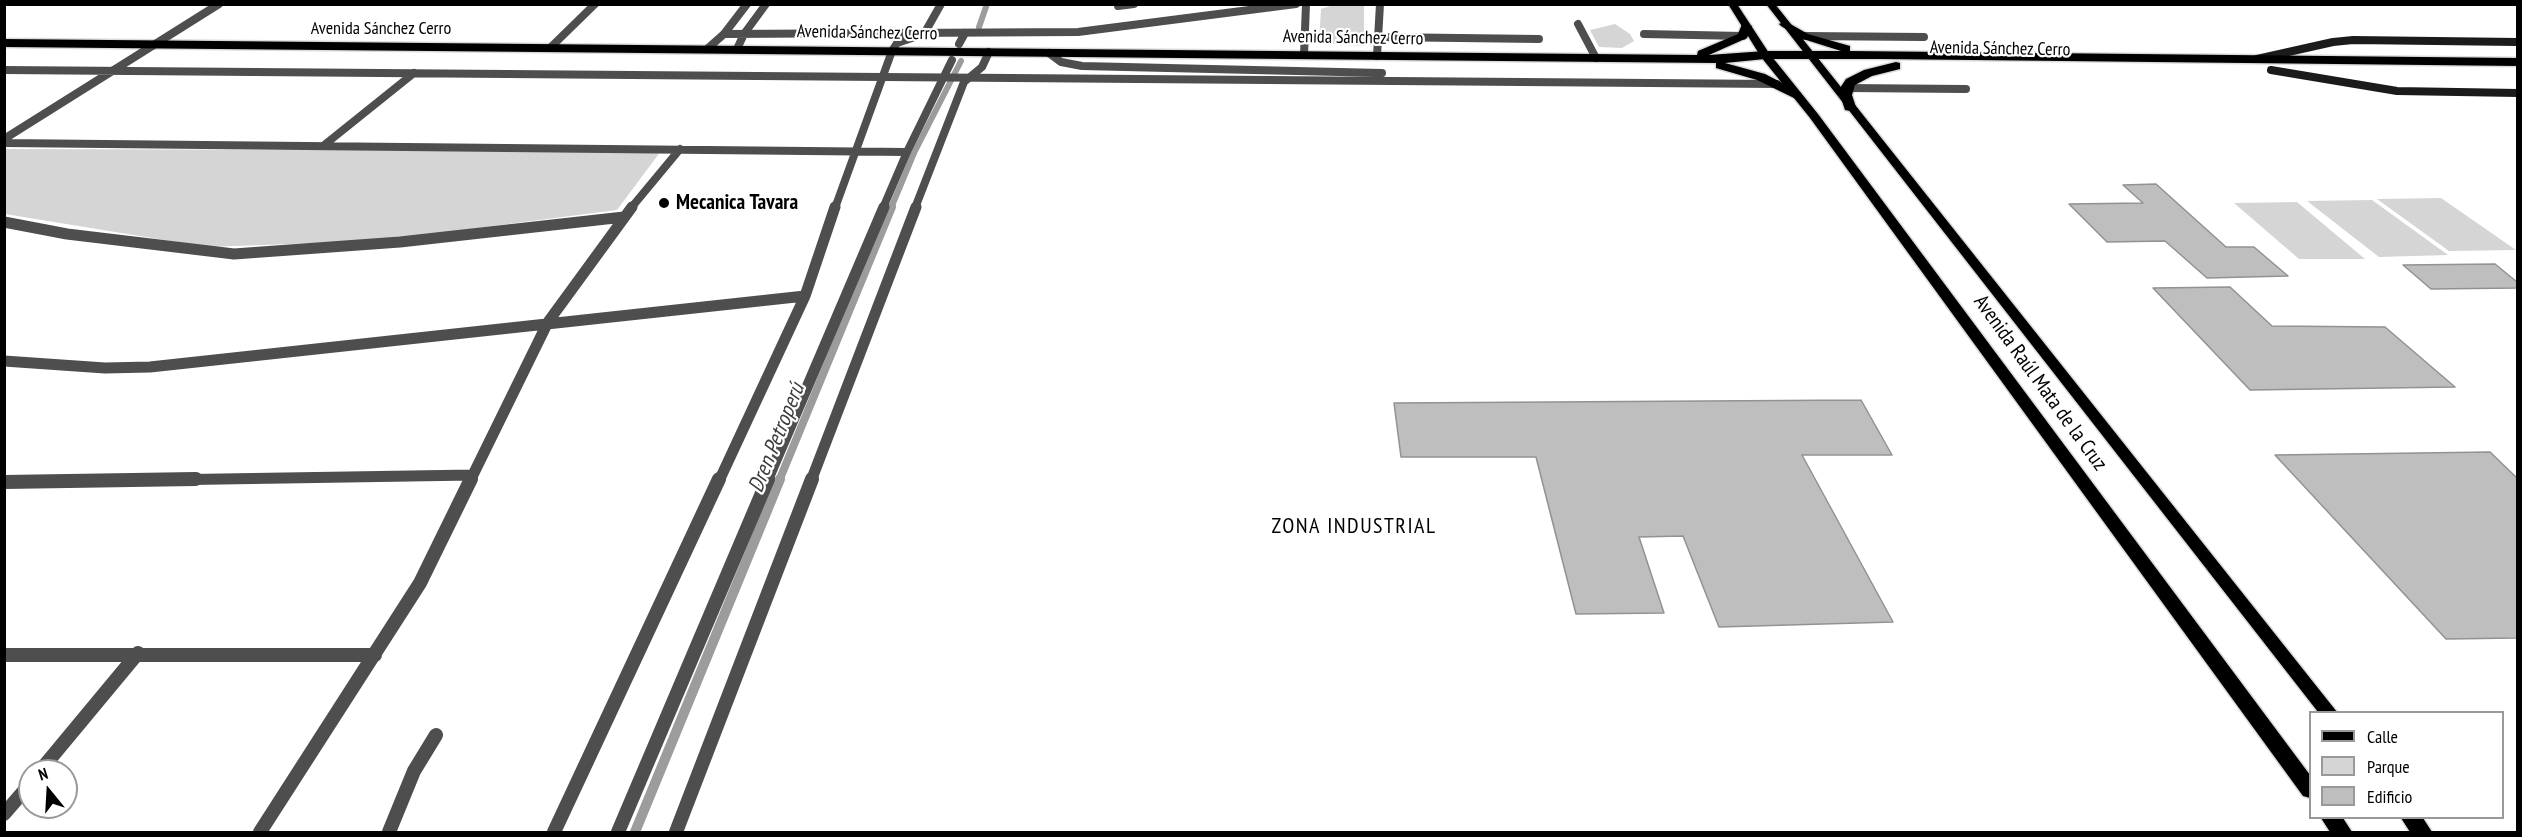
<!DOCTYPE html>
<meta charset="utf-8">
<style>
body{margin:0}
#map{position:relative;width:2522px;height:837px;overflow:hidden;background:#fff;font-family:"PT Sans Narrow",sans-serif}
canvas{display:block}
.frame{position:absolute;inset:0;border:6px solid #000;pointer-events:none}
.legend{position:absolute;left:2309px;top:711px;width:195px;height:108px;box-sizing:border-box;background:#fff;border:2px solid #999;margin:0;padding:8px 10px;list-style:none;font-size:18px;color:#000}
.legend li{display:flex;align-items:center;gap:12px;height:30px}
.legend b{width:30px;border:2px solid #999}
.north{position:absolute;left:18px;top:759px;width:60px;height:60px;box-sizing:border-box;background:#fff;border:2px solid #999;border-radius:50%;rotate:342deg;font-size:16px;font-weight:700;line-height:24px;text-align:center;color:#000}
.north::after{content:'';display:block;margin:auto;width:21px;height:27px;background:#000;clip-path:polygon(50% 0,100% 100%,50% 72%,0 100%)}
</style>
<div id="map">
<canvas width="2522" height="837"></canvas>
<div class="frame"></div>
<ul class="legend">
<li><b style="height:8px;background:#000"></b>Calle</li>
<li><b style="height:16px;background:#d5d5d5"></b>Parque</li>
<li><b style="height:16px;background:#bebebe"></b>Edificio</li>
</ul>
<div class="north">N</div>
</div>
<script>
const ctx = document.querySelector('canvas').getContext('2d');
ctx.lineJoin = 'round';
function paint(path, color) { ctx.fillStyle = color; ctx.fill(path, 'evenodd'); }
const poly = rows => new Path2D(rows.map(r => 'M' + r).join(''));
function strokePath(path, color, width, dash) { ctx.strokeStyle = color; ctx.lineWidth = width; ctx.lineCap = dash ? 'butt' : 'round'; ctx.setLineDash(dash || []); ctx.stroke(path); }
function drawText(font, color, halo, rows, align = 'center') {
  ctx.font = font + ' "PT Sans Narrow",sans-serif'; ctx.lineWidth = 4.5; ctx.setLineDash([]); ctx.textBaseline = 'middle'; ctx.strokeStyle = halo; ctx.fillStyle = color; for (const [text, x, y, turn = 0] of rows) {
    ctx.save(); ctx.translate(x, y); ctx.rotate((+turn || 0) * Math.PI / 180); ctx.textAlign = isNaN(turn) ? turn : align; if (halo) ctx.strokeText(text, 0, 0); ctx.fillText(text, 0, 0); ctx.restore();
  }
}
const green = poly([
 [1333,5,1364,5,1364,46,1319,43,1321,9],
 [1615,24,1630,34,1634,41,1622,48,1599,47,1590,30],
 [4,149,661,151,617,210,376,241,207,247,5,214],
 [2441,198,2516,250,2449,251,2377,199],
 [2372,200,2448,255,2379,257,2307,201],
 [2297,202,2365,259,2299,259,2234,203]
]);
const streamFar2 = poly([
 [979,27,987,4],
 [891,208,914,153,961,61]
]);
const streamFar1 = poly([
 [779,481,892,207]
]);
const stream = poly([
 [635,832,780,479]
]);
const building = poly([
 [2156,184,2226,247,2254,247,2288,276,2207,278,2165,241,2107,242,2069,204,2143,203,2123,185,2156,184],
 [2495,264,2517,282,2517,288,2431,289,2403,265,2495,264],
 [2230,287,2272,326,2385,327,2455,387,2250,390,2153,288,2230,287],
 [1861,400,1892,455,1802,455,1893,622,1719,627,1683,536,1639,537,1664,613,1576,614,1536,457,1401,457,1394,403,1861,400],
 [2490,452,2517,478,2517,638,2446,639,2275,455,2490,452]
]);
const laneFar1 = poly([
 [1118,6,1134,4],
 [1578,24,1596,58],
 [724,34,1078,32,1296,4],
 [1644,34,1743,36],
 [1804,36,1924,37],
 [1378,37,1539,39],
 [707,49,724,34,747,4],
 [737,49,744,34,766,4],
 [1049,53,1061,62,1082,66,1382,73],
 [1304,55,1306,4],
 [1377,56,1380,4],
 [883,77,1777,84],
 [1846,88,1966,89]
]);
const lane = poly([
 [389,832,414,771,436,735]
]);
const streetFar2 = poly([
 [959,44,965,33],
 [551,47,595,4],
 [4,70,883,77],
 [4,139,219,4],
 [4,143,907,152],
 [323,146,414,73],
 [631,208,680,149],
 [835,208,892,51,897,43,924,34,941,4],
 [883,208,907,152,952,60],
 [915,208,964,82,982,67,989,52]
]);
const streetFar1 = poly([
 [4,222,67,234,234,254,400,242,624,217],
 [4,361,105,368,150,367,805,296],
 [96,481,473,475],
 [470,481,548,322,632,207],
 [719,481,805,296,835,207],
 [767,481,884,207],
 [811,481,916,207]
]);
const street = poly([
 [4,482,196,479],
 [4,655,375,655],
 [40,771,138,653],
 [4,814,30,784],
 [260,832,420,583,471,479],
 [554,832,719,479],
 [618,832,768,479],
 [676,832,812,479]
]);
const secondary = poly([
 [2257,59,2333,42,2353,40,2518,42],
 [2271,70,2397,91,2518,93]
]);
const primary = poly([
 [1728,4,1737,4,1769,53,1818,114,2310,775,2310,798,2303,796,1810,118,1761,57,1728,4],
 [1766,4,1775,4,2337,712,2318,712,1766,4],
 [2321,818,2343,818,2352,832,2330,832,2321,818],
 [2401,818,2423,818,2432,832,2410,832,2401,818]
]);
const highway = poly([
 [1785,21,1808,34,1850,46,1850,51,2518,58,2518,66,1880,59,1765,59,1725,63,1765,74,1800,92,1802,95,1800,98,1796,99,1757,80,1716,68,1716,63,4,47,4,39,1697,55,1698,51,1738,34,1742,24,1746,23,1752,26,1747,38,1709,55,1765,51,1841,51,1800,38,1781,26,1779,24,1785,21],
 [1896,62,1900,63,1900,69,1872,76,1855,85,1852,95,1856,107,1850,111,1845,110,1840,95,1840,88,1846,79,1864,70,1896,62]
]);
const markers = [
 [664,203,6,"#000"]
];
const farStreetnames = [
 ["Avenida Sánchez Cerro",381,29],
 ["Avenida Sánchez Cerro",867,33,1],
 ["Avenida Sánchez Cerro",1353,38,1],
 ["Avenida Sánchez Cerro",2000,49,1]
];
const poiNames = [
 ["Mecanica Tavara",676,203]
];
const streetNames = [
 ["Avenida Raúl Mata de la Cruz",2040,383,54]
];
const waterNames = [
 ["Dren Petroperú",777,438,-68]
];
const neighbourhoodNames = [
 ["ZONA INDUSTRIAL",1354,527]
];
paint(green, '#d5d5d5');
strokePath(streamFar2, '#9c9c9c', 6);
strokePath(streamFar1, '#9c9c9c', 8);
strokePath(stream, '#9c9c9c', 10);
paint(building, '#bebebe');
strokePath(building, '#929292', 1.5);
strokePath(primary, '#dbdbdb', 3);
strokePath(highway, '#dbdbdb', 3);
strokePath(laneFar1, '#4e4e4e', 8);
strokePath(lane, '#4e4e4e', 14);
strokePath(streetFar2, '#4e4e4e', 8);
strokePath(streetFar1, '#4e4e4e', 11);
strokePath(street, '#4e4e4e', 14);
strokePath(secondary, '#1b1b1b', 8);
paint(primary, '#000');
paint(highway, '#000');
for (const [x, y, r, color] of markers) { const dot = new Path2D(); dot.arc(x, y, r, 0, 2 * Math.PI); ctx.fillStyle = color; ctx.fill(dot); strokePath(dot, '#fff', 2); }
drawText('18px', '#000', '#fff', farStreetnames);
drawText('bold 21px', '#000', '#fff', poiNames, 'left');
drawText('21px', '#000', '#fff', streetNames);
drawText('italic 22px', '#3d3d3d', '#fff', waterNames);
ctx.letterSpacing = '1.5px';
drawText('22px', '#000', '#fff', neighbourhoodNames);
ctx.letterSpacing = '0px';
</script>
